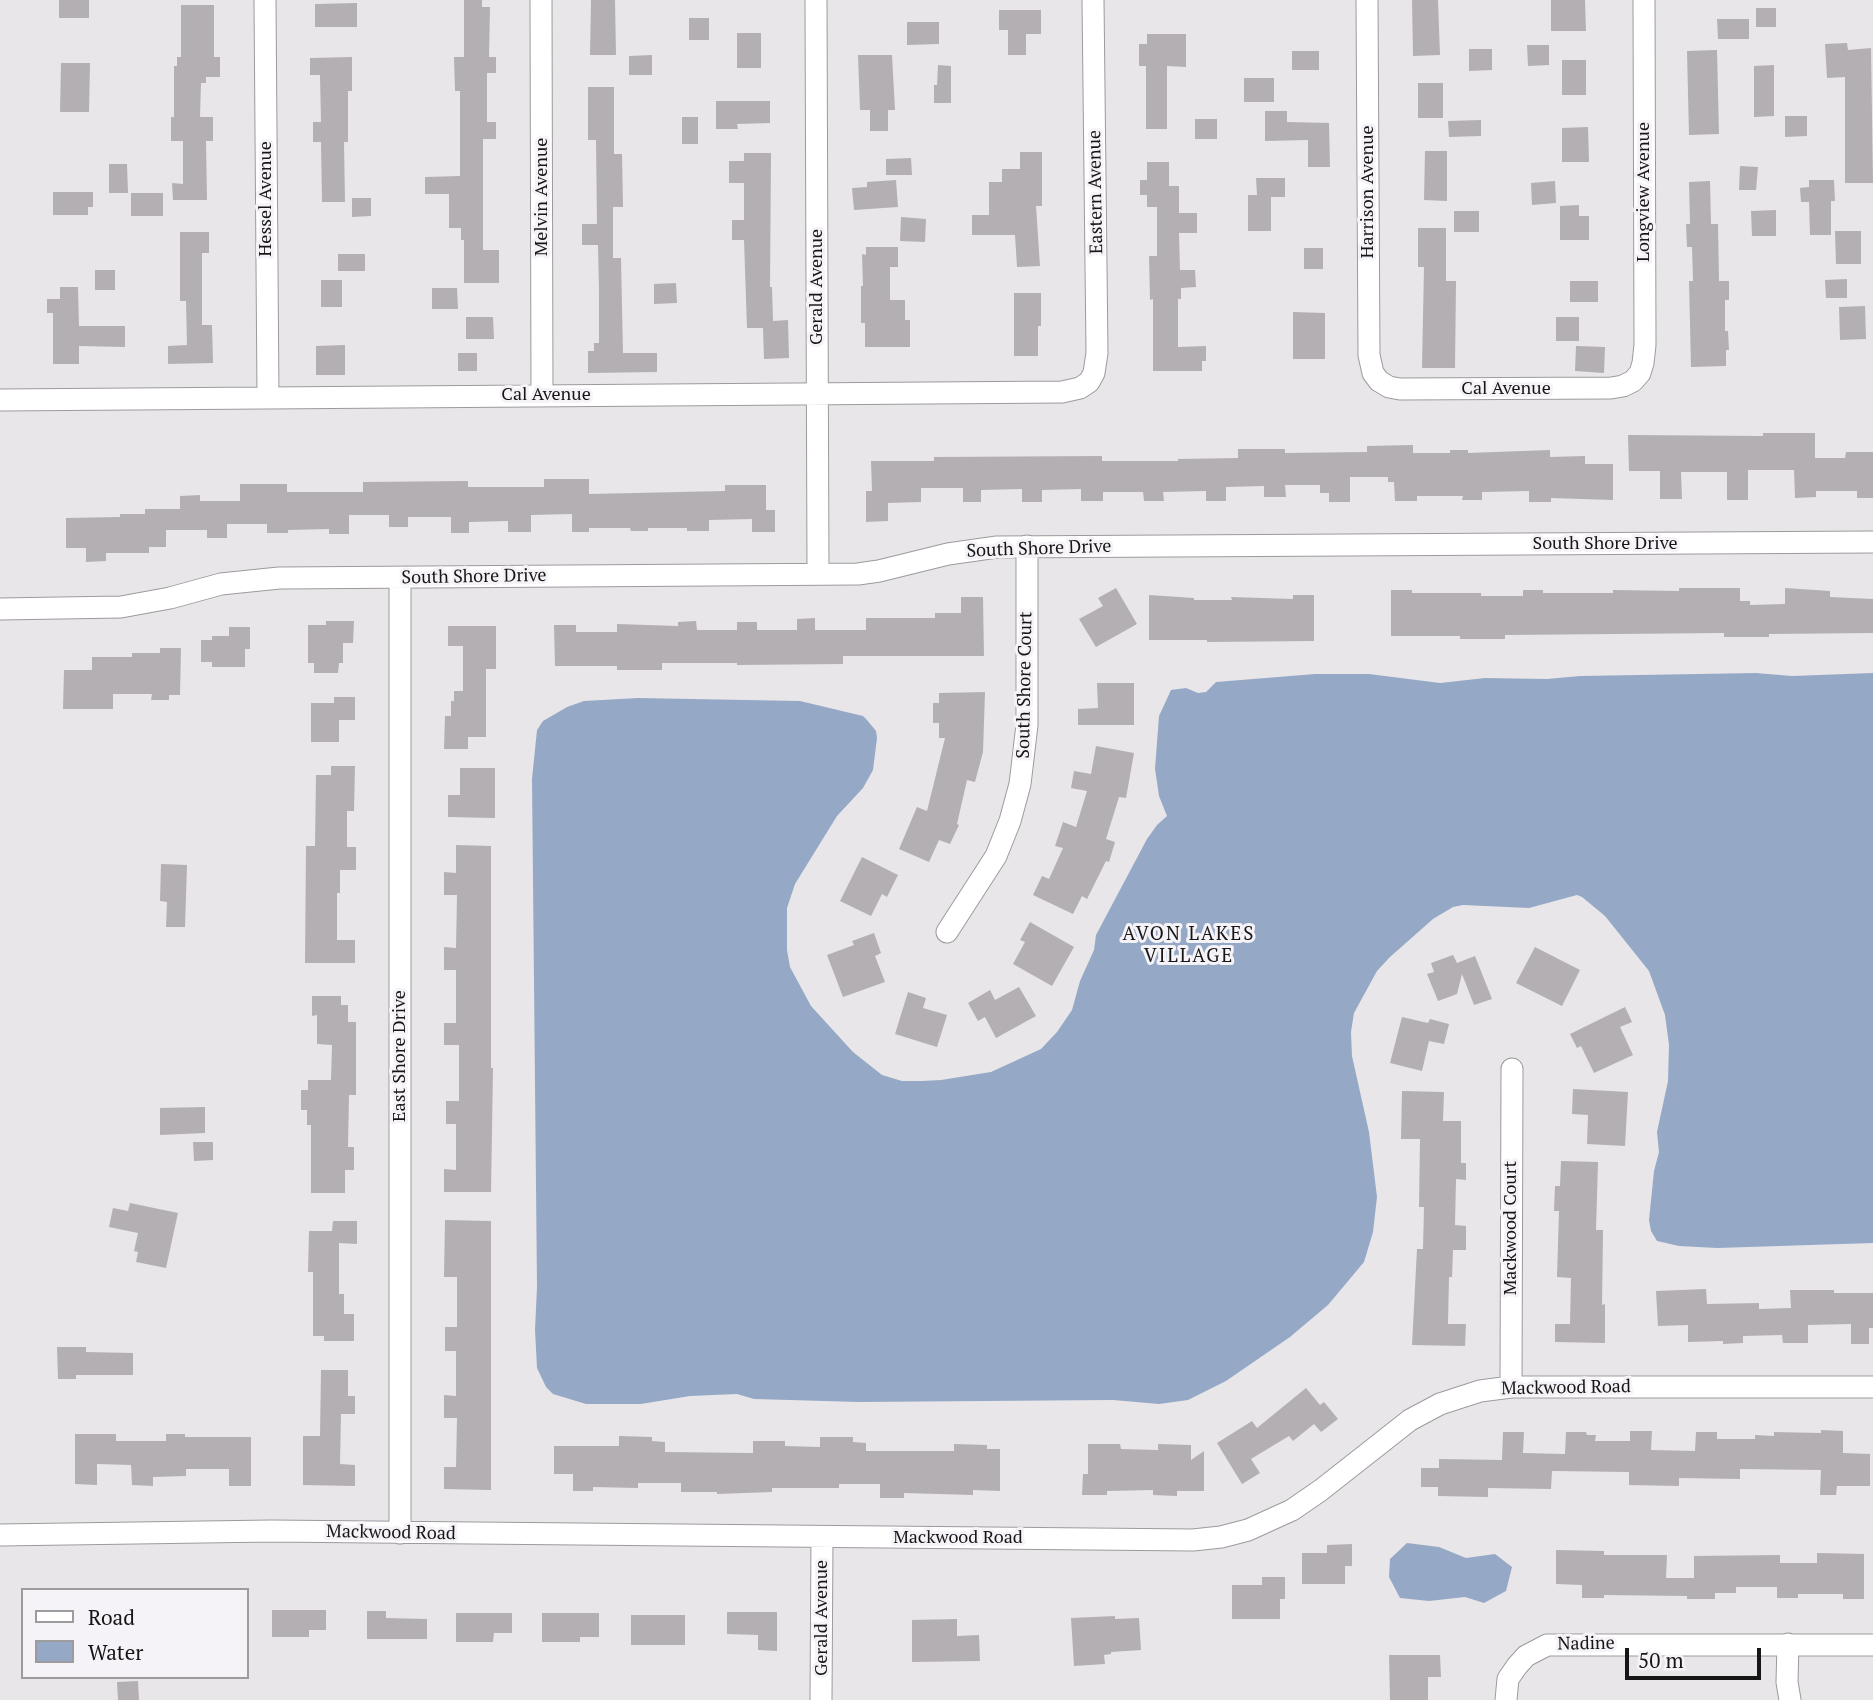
<!DOCTYPE html>
<style>
body{margin:0}
#map{position:relative;width:1873px;height:1700px;overflow:hidden;background:#e9e6ea;font-family:"PT Serif",serif}
canvas{display:block}
.legend{position:absolute;left:21px;top:1588px;width:228px;height:91px;box-sizing:border-box;background:#f6f3f8;border:2px solid #9d9b9e;margin:0;padding:9px 12px;list-style:none;font-size:21px;color:#171617}
.legend li{display:flex;align-items:center;gap:14px;height:35px}
.legend b{width:35px;border:2px solid #9d9b9e}
.scale{position:absolute;left:1625px;top:1648px;width:136px;height:32px;box-sizing:border-box;border:4px solid #171617;border-top:0;padding-left:9px;font-size:21px;line-height:24px;white-space:nowrap;color:#171617;-webkit-text-stroke:5px #f6f3f8;paint-order:stroke}
</style>
<div id="map">
<canvas width="1873" height="1700"></canvas>
<ul class="legend">
<li><b style="height:9px;background:#fff"></b>Road</li>
<li><b style="height:19px;background:#95a9c6"></b>Water</li>
</ul>
<div class="scale">50 m</div>
</div>
<script>
const ctx = document.querySelector('canvas').getContext('2d');
ctx.lineJoin = 'round';
function paint(path, color) { ctx.fillStyle = color; ctx.fill(path, 'evenodd'); }
const poly = rows => new Path2D(rows.map(r => 'M' + r).join(''));
function strokePath(path, color, width, dash) { ctx.strokeStyle = color; ctx.lineWidth = width; ctx.lineCap = dash ? 'butt' : 'round'; ctx.setLineDash(dash || []); ctx.stroke(path); }
function drawText(font, color, halo, rows, align = 'center') {
  ctx.font = font + ' "PT Serif",serif'; ctx.lineWidth = 6; ctx.setLineDash([]); ctx.textBaseline = 'middle'; ctx.strokeStyle = halo; ctx.fillStyle = color; for (const [text, x, y, turn = 0] of rows) {
    ctx.save(); ctx.translate(x, y); ctx.rotate((+turn || 0) * Math.PI / 180); ctx.textAlign = isNaN(turn) ? turn : align; if (halo) ctx.strokeText(text, 0, 0); ctx.fillText(text, 0, 0); ctx.restore();
  }
}
const water = poly([
 [1756,673,1792,676,1873,673,1873,1243,1717,1248,1679,1246,1657,1241,1651,1231,1649,1220,1654,1171,1659,1152,1657,1132,1668,1081,1669,1045,1665,1015,1649,971,1605,916,1582,897,1577,895,1529,908,1463,905,1453,907,1433,919,1390,957,1377,971,1354,1013,1351,1032,1352,1056,1369,1132,1377,1197,1373,1232,1364,1262,1328,1305,1290,1337,1226,1381,1188,1400,1159,1404,1113,1400,859,1402,754,1399,737,1394,690,1396,641,1404,586,1404,553,1394,546,1387,537,1368,535,1330,537,1287,532,779,537,730,543,721,567,707,584,701,638,698,800,701,863,716,867,720,876,731,877,738,873,770,863,788,837,816,795,884,787,908,787,950,790,967,811,1006,853,1052,882,1075,902,1081,922,1081,941,1080,991,1072,1041,1049,1057,1032,1072,1010,1080,981,1094,950,1096,935,1147,839,1157,825,1167,816,1159,796,1155,769,1159,716,1171,690,1186,688,1198,693,1206,692,1216,682,1315,674,1369,674,1440,683,1485,678,1547,679,1580,676],
 [1407,1543,1439,1547,1466,1558,1495,1554,1512,1567,1506,1591,1484,1603,1465,1597,1429,1601,1400,1598,1389,1577,1390,1559]
]);
const building = poly([
 [59,0,89,0,89,18,59,18],
 [464,0,482,0,482,7,490,7,489,57,496,57,496,73,487,73,487,122,496,122,496,139,483,139,483,250,499,250,499,283,464,283,464,240,461,240,461,228,449,228,449,194,425,194,425,177,460,176,460,91,455,91,454,57,464,57],
 [591,0,615,0,616,55,590,55],
 [1412,0,1438,0,1440,55,1413,56],
 [1551,0,1585,0,1586,31,1551,31],
 [357,3,357,27,315,27,315,4],
 [181,5,214,5,214,57,220,57,220,77,206,77,206,83,201,83,200,117,213,117,213,141,206,141,207,200,173,200,172,183,183,184,183,141,171,141,171,117,174,117,174,66,177,66,177,57,181,57],
 [1756,8,1776,8,1776,27,1756,27],
 [999,10,1041,10,1041,34,1026,34,1026,55,1008,55,1008,30,999,30],
 [689,18,709,18,709,40,689,40],
 [1717,19,1749,19,1749,39,1718,39],
 [907,22,939,22,939,44,907,45],
 [737,33,761,33,761,68,737,68],
 [1147,34,1186,34,1186,67,1167,66,1167,129,1146,129,1146,66,1139,66,1139,44,1147,44],
 [1847,43,1848,50,1871,48,1873,183,1845,183,1845,77,1827,78,1825,44],
 [1527,45,1549,45,1549,65,1528,66],
 [1469,49,1492,49,1492,70,1469,71],
 [1717,50,1719,134,1689,135,1687,51],
 [1292,51,1319,51,1319,70,1292,70],
 [652,55,652,75,629,75,629,56],
 [858,55,892,55,895,110,888,110,888,131,870,131,870,110,860,110],
 [352,57,352,91,348,91,348,142,344,142,345,202,322,202,321,142,313,142,313,122,321,122,320,75,310,75,310,58],
 [1562,60,1586,60,1586,95,1562,95],
 [61,63,90,63,89,112,60,112],
 [938,65,951,66,951,103,934,103,934,85,937,85],
 [1774,65,1774,116,1754,117,1754,66],
 [1244,78,1274,78,1274,102,1244,102],
 [1418,83,1443,83,1443,118,1418,118],
 [588,87,614,87,614,154,622,154,623,207,613,207,613,258,621,258,623,353,657,353,657,372,588,373,588,351,594,351,594,343,599,343,599,291,598,245,582,245,582,224,597,224,596,140,588,140],
 [716,101,770,101,770,123,737,124,738,129,716,129],
 [1265,111,1287,111,1287,122,1329,123,1330,167,1308,167,1308,140,1265,141],
 [1785,116,1807,116,1807,136,1785,137],
 [682,117,698,117,698,144,682,144],
 [1195,119,1217,119,1217,139,1195,139],
 [1481,120,1481,136,1449,137,1448,121],
 [1588,127,1589,162,1562,162,1562,128],
 [1425,151,1447,151,1447,201,1424,200],
 [1020,152,1042,152,1042,206,1036,206,1040,266,1017,267,1015,235,972,235,972,215,989,215,989,182,1002,182,1002,169,1020,169],
 [744,153,771,153,770,287,772,287,773,321,788,320,789,358,764,359,763,328,747,328,744,240,732,240,732,220,744,220,744,183,729,183,729,161,744,161],
 [911,158,912,175,886,175,886,159],
 [1147,162,1169,162,1169,186,1179,186,1179,213,1197,213,1197,233,1179,233,1180,270,1195,270,1196,287,1181,288,1181,299,1178,299,1178,347,1206,346,1206,361,1202,361,1202,371,1153,371,1153,299,1150,300,1149,256,1157,256,1157,207,1147,207,1147,195,1140,195,1140,180,1147,180],
 [109,164,127,164,128,193,109,193],
 [1740,166,1758,167,1756,190,1739,190],
 [1256,178,1285,178,1285,197,1271,197,1271,231,1248,231,1248,195,1257,195],
 [896,180,898,207,854,210,852,188,867,187,867,182],
 [1809,180,1834,180,1835,201,1831,201,1831,235,1810,235,1809,202,1801,202,1800,188,1809,187],
 [1555,181,1556,203,1532,205,1531,183],
 [1710,181,1711,224,1718,224,1719,281,1729,281,1729,300,1725,300,1725,331,1728,331,1729,350,1726,350,1726,366,1691,367,1689,281,1693,281,1692,247,1687,247,1686,224,1690,224,1689,182],
 [53,192,93,192,93,207,88,207,88,215,53,215],
 [131,193,163,193,163,216,131,216],
 [352,198,371,198,371,216,352,217],
 [1579,205,1579,216,1589,216,1589,240,1560,240,1560,206],
 [1776,210,1776,236,1752,236,1751,211],
 [1454,211,1479,211,1479,232,1454,232],
 [901,217,926,219,925,242,900,241],
 [1418,228,1446,228,1446,281,1456,281,1455,368,1422,368,1424,267,1418,267],
 [1835,231,1861,231,1861,264,1836,264],
 [180,232,209,232,209,253,202,253,202,325,212,325,213,363,168,364,168,346,187,345,186,301,180,301],
 [866,247,898,247,898,267,890,267,890,300,905,300,905,320,910,320,910,347,865,347,865,323,861,323,861,286,863,286,862,254,866,255],
 [1304,248,1323,248,1323,269,1304,269],
 [338,254,365,254,365,271,338,271],
 [95,270,115,270,115,290,95,290],
 [1847,279,1847,298,1826,298,1825,280],
 [321,280,342,280,342,307,321,307],
 [1570,281,1598,281,1598,302,1570,302],
 [676,283,677,303,654,304,654,284],
 [60,287,78,287,79,326,125,326,125,347,79,346,79,364,53,364,53,313,47,313,47,299,60,299],
 [432,288,457,288,458,309,432,309],
 [1014,293,1041,293,1041,326,1038,326,1038,356,1014,356],
 [1865,306,1866,339,1840,340,1839,307],
 [1293,312,1325,313,1325,359,1293,359],
 [466,317,493,317,494,339,466,339],
 [1556,317,1579,317,1579,341,1556,341],
 [345,345,345,375,316,375,316,346],
 [1576,346,1605,347,1604,373,1575,371],
 [458,353,477,353,477,371,458,371],
 [1763,433,1815,433,1815,458,1845,458,1846,452,1873,452,1873,498,1857,498,1857,491,1816,491,1816,497,1795,498,1794,470,1748,470,1748,500,1727,500,1727,472,1681,472,1682,499,1660,499,1660,471,1629,471,1628,435,1763,436],
 [1413,445,1413,453,1450,453,1450,450,1468,450,1468,453,1550,450,1550,457,1585,456,1585,464,1613,464,1613,500,1551,498,1551,502,1529,502,1529,491,1482,492,1482,500,1462,500,1463,496,1417,496,1417,501,1395,501,1394,482,1388,482,1388,477,1350,477,1350,502,1329,502,1329,493,1320,493,1320,485,1285,485,1286,497,1264,497,1264,486,1226,487,1226,501,1206,501,1206,491,1163,492,1164,501,1144,501,1143,492,1103,492,1103,501,1081,501,1081,489,1042,490,1042,502,1022,502,1022,489,981,490,981,502,963,502,963,488,921,488,921,502,888,503,888,521,866,522,866,491,872,491,871,461,934,461,934,457,1102,456,1102,461,1178,461,1178,459,1238,458,1238,449,1285,449,1285,453,1367,452,1367,446],
 [544,479,589,479,589,494,725,491,725,485,766,485,766,510,775,510,775,532,752,532,752,519,709,520,709,531,687,531,687,528,648,528,648,531,631,531,630,528,589,528,589,532,572,532,572,514,531,515,531,532,508,532,508,521,469,522,469,533,451,533,451,517,408,517,408,527,389,527,389,515,349,515,349,534,329,534,329,529,288,530,288,533,267,533,267,524,227,524,227,538,207,538,207,530,166,530,166,547,149,547,149,553,106,553,106,561,86,562,86,548,66,548,66,518,120,517,120,514,145,514,145,509,180,509,180,496,200,495,200,501,240,501,240,484,287,484,287,492,363,492,363,482,468,481,468,487,544,487],
 [1116,588,1137,624,1096,647,1079,619,1103,606,1098,598],
 [1679,588,1740,588,1740,601,1750,601,1750,605,1785,604,1785,588,1830,591,1830,597,1873,599,1873,633,1769,634,1769,637,1724,637,1724,633,1505,635,1505,639,1460,639,1460,636,1391,636,1391,590,1412,590,1412,593,1481,593,1481,596,1523,596,1523,590,1543,590,1543,593,1613,593,1613,590,1679,591],
 [1149,595,1194,598,1194,600,1232,600,1231,597,1293,599,1293,595,1314,595,1314,641,1207,642,1207,640,1149,640],
 [961,597,983,597,984,656,843,656,843,664,737,665,737,663,662,663,662,670,617,670,617,666,555,666,554,625,576,625,576,632,617,632,617,624,678,626,678,622,696,621,697,630,737,630,737,622,757,622,757,630,797,630,797,619,815,618,815,630,866,630,866,618,935,618,935,613,961,613],
 [326,621,354,621,353,643,343,643,343,663,339,663,338,673,314,673,314,663,308,663,308,625,326,625],
 [448,626,496,626,496,669,486,669,486,737,468,737,468,749,444,749,445,716,451,716,451,701,454,701,454,691,463,691,463,646,448,646],
 [229,627,250,627,250,649,245,649,245,667,212,667,212,662,201,662,201,640,212,640,212,636,229,636],
 [160,648,181,648,180,695,169,695,169,700,151,700,152,694,113,694,113,709,63,709,64,670,92,670,92,657,132,657,132,653,160,653],
 [1097,683,1134,683,1134,725,1078,725,1078,709,1098,708],
 [985,692,983,752,975,782,967,780,957,824,959,825,950,844,939,840,929,862,899,849,917,807,927,811,945,738,939,738,939,723,933,723,933,703,939,703,939,693],
 [334,697,355,697,355,720,339,720,339,742,311,742,311,703,334,703],
 [1096,746,1134,753,1126,798,1119,797,1106,839,1115,842,1109,862,1106,861,1087,899,1082,896,1073,914,1033,895,1042,876,1049,879,1063,848,1055,846,1063,822,1076,827,1087,791,1071,788,1074,771,1091,774],
 [331,766,355,766,354,811,347,811,347,847,356,847,356,870,340,870,340,893,337,893,337,940,355,940,355,963,305,963,306,846,315,846,316,775,331,775],
 [460,768,495,768,495,818,448,817,448,795,460,795],
 [456,845,491,846,491,1068,493,1068,491,1192,444,1192,444,1169,456,1170,456,1124,446,1124,446,1101,459,1101,459,1045,444,1045,444,1023,456,1023,456,970,444,970,444,947,456,948,457,895,444,895,444,872,456,873],
 [862,857,898,875,887,897,882,894,871,916,840,901],
 [161,864,187,865,185,927,166,927,167,902,160,901],
 [1030,922,1074,947,1052,986,1013,964,1025,942,1020,940],
 [874,933,881,953,875,956,885,982,843,997,827,955,854,945,852,941],
 [1535,947,1580,970,1562,1006,1516,983],
 [1453,955,1457,963,1475,956,1492,999,1474,1005,1462,974,1457,994,1438,1001,1427,974,1434,972,1431,963],
 [1019,987,1036,1016,996,1038,985,1017,978,1021,968,1003,990,990,995,1000],
 [908,992,926,998,923,1008,947,1015,937,1047,895,1034],
 [312,996,341,996,341,1005,348,1005,348,1022,356,1022,356,1095,349,1095,348,1147,354,1147,354,1170,345,1170,345,1193,311,1193,311,1125,307,1125,307,1110,301,1110,301,1090,308,1090,308,1080,331,1080,332,1045,317,1044,317,1015,312,1016],
 [1625,1007,1632,1022,1620,1027,1633,1055,1594,1073,1581,1046,1577,1048,1570,1034],
 [1402,1017,1428,1023,1430,1019,1449,1024,1444,1044,1429,1041,1422,1071,1390,1063],
 [1573,1089,1628,1092,1625,1146,1587,1144,1588,1115,1572,1114],
 [1402,1091,1444,1092,1443,1121,1461,1121,1461,1163,1466,1163,1466,1180,1456,1179,1455,1225,1466,1226,1466,1250,1453,1250,1452,1277,1449,1277,1448,1324,1466,1324,1465,1346,1412,1345,1417,1249,1423,1249,1424,1207,1419,1207,1420,1139,1401,1139],
 [205,1107,205,1133,160,1135,160,1108],
 [193,1142,213,1142,213,1160,194,1161],
 [1561,1161,1598,1162,1596,1230,1603,1230,1602,1305,1605,1304,1605,1343,1555,1342,1555,1324,1570,1324,1571,1278,1557,1277,1559,1211,1554,1211,1555,1186,1560,1186],
 [130,1203,178,1213,166,1268,136,1262,138,1252,134,1251,138,1233,109,1227,113,1208,128,1211],
 [445,1220,491,1221,491,1490,444,1489,444,1467,456,1467,457,1418,444,1418,444,1395,456,1396,456,1351,445,1351,445,1327,457,1327,457,1277,444,1277],
 [333,1221,357,1221,357,1244,339,1243,339,1294,344,1294,344,1314,354,1314,354,1341,324,1341,324,1336,313,1336,313,1272,308,1272,309,1231,332,1231],
 [1706,1289,1707,1304,1759,1303,1759,1309,1791,1308,1790,1290,1834,1290,1834,1293,1873,1293,1873,1328,1869,1328,1869,1344,1851,1344,1851,1324,1808,1325,1808,1343,1783,1343,1782,1335,1743,1336,1743,1343,1723,1344,1723,1341,1688,1342,1688,1325,1658,1326,1656,1291],
 [57,1347,86,1347,86,1352,133,1353,133,1375,76,1375,76,1379,58,1379],
 [321,1370,348,1370,348,1396,355,1396,355,1414,341,1414,340,1464,355,1465,355,1486,303,1485,303,1436,320,1436],
 [1306,1388,1320,1405,1324,1402,1338,1419,1321,1432,1314,1424,1293,1441,1289,1436,1251,1459,1260,1473,1242,1484,1217,1443,1252,1421,1257,1428],
 [1821,1430,1843,1431,1843,1453,1870,1454,1870,1486,1837,1486,1836,1495,1820,1495,1821,1470,1740,1469,1740,1479,1679,1478,1679,1486,1629,1485,1629,1472,1552,1471,1551,1489,1488,1488,1488,1497,1438,1496,1438,1487,1421,1487,1421,1468,1439,1468,1439,1459,1502,1460,1503,1432,1524,1432,1523,1453,1565,1454,1566,1432,1586,1432,1587,1435,1596,1435,1595,1441,1630,1441,1630,1431,1652,1431,1651,1450,1695,1451,1696,1432,1717,1432,1717,1439,1755,1439,1755,1435,1774,1436,1774,1432,1821,1433],
 [75,1434,116,1434,116,1441,166,1441,166,1434,185,1434,185,1437,251,1437,251,1486,229,1486,229,1469,186,1469,186,1476,153,1477,153,1486,132,1485,131,1465,97,1464,97,1485,75,1484],
 [619,1436,652,1437,652,1441,665,1442,665,1452,753,1453,753,1441,785,1441,785,1446,820,1447,820,1437,853,1437,853,1442,866,1443,866,1451,954,1451,954,1444,987,1445,987,1449,1000,1449,1000,1491,973,1490,973,1495,904,1493,904,1498,880,1498,880,1484,839,1484,839,1488,772,1488,772,1492,717,1494,717,1492,681,1492,681,1483,638,1483,638,1488,593,1487,593,1491,573,1491,573,1474,554,1474,554,1446,619,1446],
 [1088,1444,1120,1444,1121,1449,1158,1450,1158,1444,1191,1445,1191,1460,1204,1451,1204,1491,1177,1491,1177,1496,1153,1495,1153,1490,1107,1491,1107,1495,1082,1495,1083,1474,1088,1474],
 [1352,1544,1352,1566,1345,1566,1345,1584,1302,1584,1302,1553,1327,1553,1327,1545],
 [1556,1550,1604,1551,1604,1555,1667,1555,1666,1578,1694,1578,1694,1556,1780,1555,1780,1563,1817,1563,1817,1553,1864,1554,1864,1599,1843,1599,1843,1594,1798,1594,1798,1598,1777,1598,1777,1587,1736,1587,1736,1593,1715,1593,1715,1599,1687,1599,1687,1596,1604,1595,1604,1598,1582,1598,1582,1585,1556,1584],
 [1262,1577,1285,1577,1285,1599,1280,1599,1280,1619,1232,1619,1232,1585,1262,1585],
 [272,1610,326,1610,326,1630,309,1630,309,1637,272,1637],
 [367,1611,386,1611,386,1618,427,1619,427,1639,367,1639],
 [727,1612,777,1612,777,1651,758,1650,758,1635,727,1634],
 [456,1613,512,1613,512,1633,494,1633,493,1642,456,1642],
 [542,1613,599,1613,599,1637,580,1637,580,1642,542,1642],
 [631,1615,685,1615,685,1645,631,1645],
 [1115,1616,1115,1619,1139,1618,1141,1650,1111,1652,1111,1654,1104,1655,1105,1664,1074,1666,1071,1618],
 [957,1619,957,1636,979,1635,980,1661,912,1662,912,1620],
 [1389,1655,1440,1655,1441,1677,1428,1677,1428,1700,1390,1700],
 [138,1681,139,1700,118,1700,117,1682]
]);
const minor = poly([
 [265,0,268,397],
 [541,0,542,395],
 [816,0,818,574],
 [1367,0,1369,355,1373,373,1379,381,1389,387,1400,389,1611,388,1623,386,1633,381,1640,373,1643,363,1645,345,1644,0],
 [0,400,1062,392,1080,388,1089,382,1094,373,1097,353,1093,0],
 [0,609,121,607,170,598,221,584,279,578,858,574,879,571,948,554,997,547,1873,542],
 [947,932,996,856,1010,821,1020,784,1027,725,1027,546],
 [1511,1387,1512,1069],
 [400,1533,400,578],
 [0,1535,271,1531,1193,1540,1221,1537,1248,1530,1292,1510,1321,1490,1410,1420,1440,1404,1480,1391,1511,1387,1873,1387],
 [1788,1644,1787,1682,1790,1700],
 [821,1700,822,1537],
 [1506,1700,1508,1679,1517,1666,1526,1656,1547,1645,1873,1645]
]);
const streetNames = [
 ["Eastern Avenue",1096,192,-91],
 ["Harrison Avenue",1368,192,-90],
 ["Longview Avenue",1644,192,-90],
 ["Melvin Avenue",542,197,-90],
 ["Hessel Avenue",266,199,-90],
 ["Gerald Avenue",817,287,-90],
 ["Cal Avenue",1506,389],
 ["Cal Avenue",546,395],
 ["South Shore Drive",1605,544],
 ["South Shore Drive",1039,549,-2],
 ["South Shore Drive",474,577,-1],
 ["South Shore Court",1025,685,-89],
 ["East Shore Drive",400,1056,-90],
 ["Mackwood Court",1511,1228,-90],
 ["Mackwood Road",1566,1388,-1],
 ["Mackwood Road",391,1533,1],
 ["Mackwood Road",958,1538],
 ["Gerald Avenue",822,1618,-90],
 ["Nadine",1586,1644,-1]
];
const neighbourhoodNames = [
 ["AVON LAKES",1189,935],
 ["VILLAGE",1189,957]
];
paint(water, '#95a9c6');
paint(building, '#b3afb2');
strokePath(minor, '#9d9a9e', 23);
strokePath(minor, '#fff', 21);
drawText('18px', '#171617', '#f6f3f8', streetNames);
ctx.letterSpacing = '2px';
drawText('19px', '#171617', '#f6f3f8', neighbourhoodNames);
ctx.letterSpacing = '0px';
</script>
